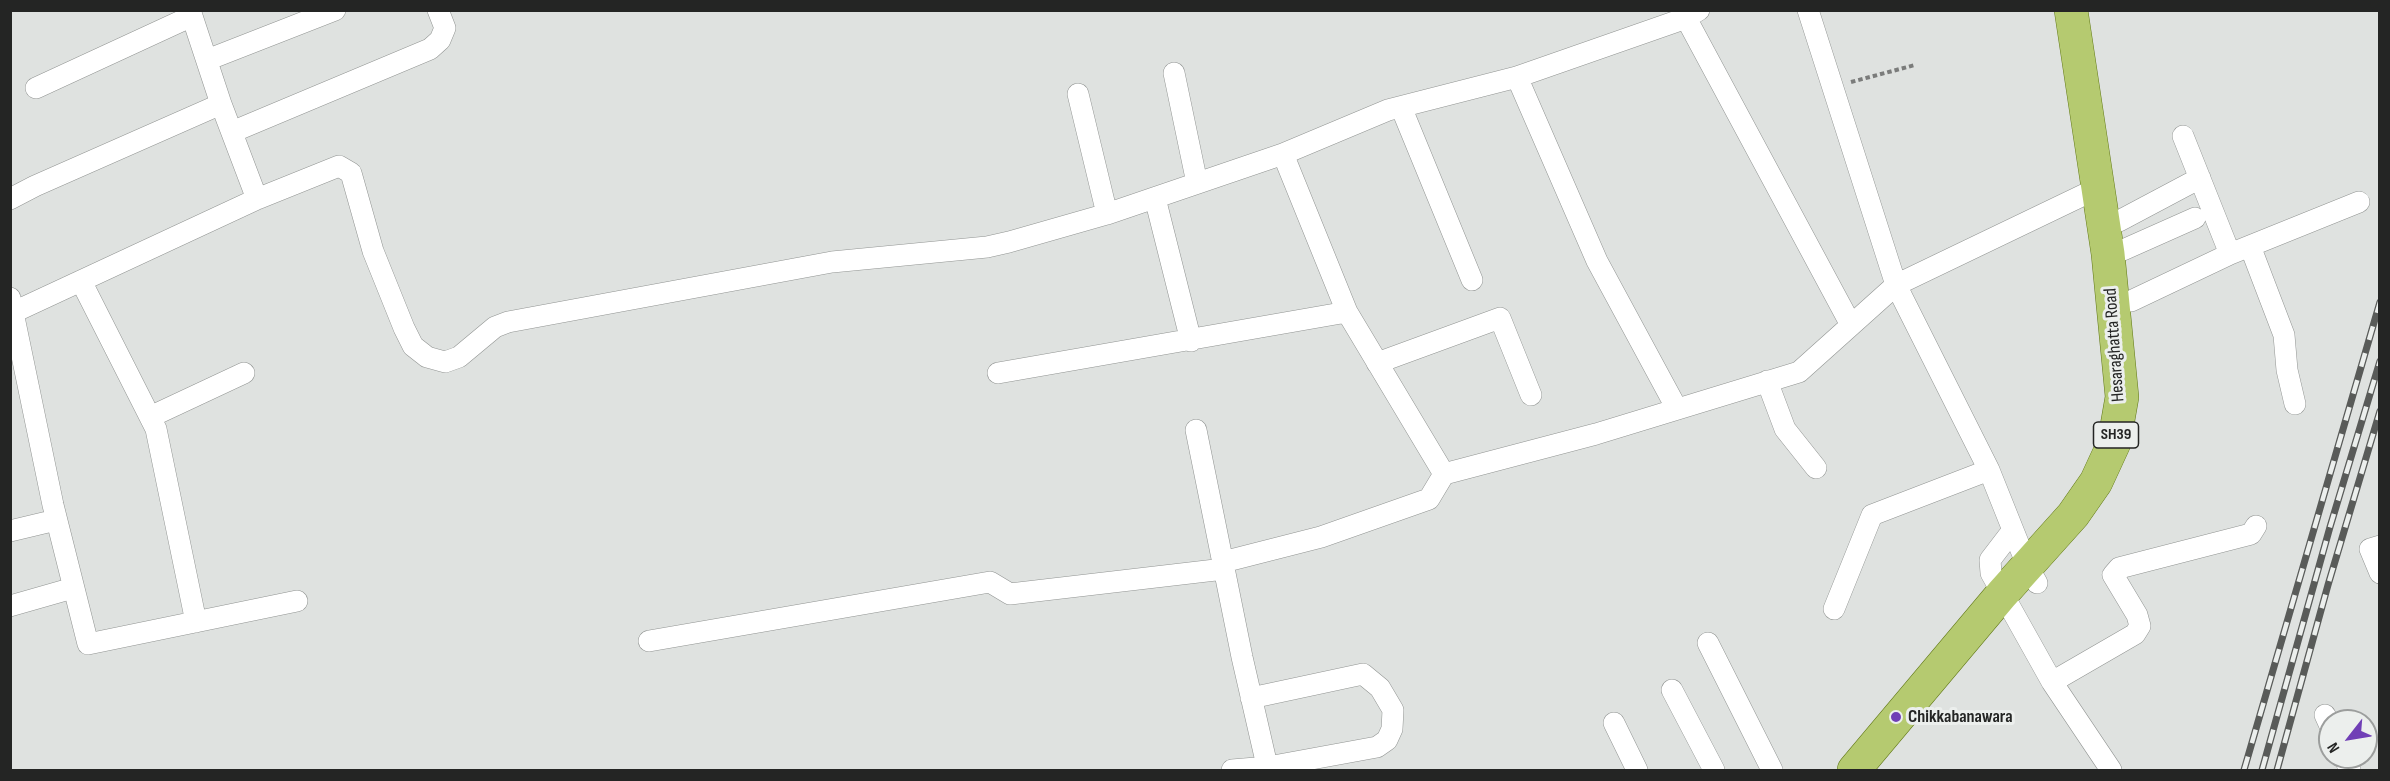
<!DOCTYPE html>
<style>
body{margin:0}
#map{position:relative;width:2390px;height:781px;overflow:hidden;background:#dfe2e0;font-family:"Sofia Sans Condensed",sans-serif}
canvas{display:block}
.frame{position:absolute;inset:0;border:12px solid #242524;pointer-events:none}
.north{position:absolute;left:2318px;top:709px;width:60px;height:60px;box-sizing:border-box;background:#ecefed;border:2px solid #9c9e9d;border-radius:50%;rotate:239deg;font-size:16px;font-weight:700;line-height:24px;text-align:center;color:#242524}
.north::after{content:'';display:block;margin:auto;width:21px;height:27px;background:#703fb6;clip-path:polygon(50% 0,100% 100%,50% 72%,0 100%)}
</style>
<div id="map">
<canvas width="2390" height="781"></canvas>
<div class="frame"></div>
<div class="north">N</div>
</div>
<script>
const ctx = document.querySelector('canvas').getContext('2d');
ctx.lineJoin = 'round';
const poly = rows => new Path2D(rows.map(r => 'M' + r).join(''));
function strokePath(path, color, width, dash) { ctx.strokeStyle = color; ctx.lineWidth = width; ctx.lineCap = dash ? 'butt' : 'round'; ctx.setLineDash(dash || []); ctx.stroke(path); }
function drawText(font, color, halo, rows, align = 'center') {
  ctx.font = font + ' "Sofia Sans Condensed",sans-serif'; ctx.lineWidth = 6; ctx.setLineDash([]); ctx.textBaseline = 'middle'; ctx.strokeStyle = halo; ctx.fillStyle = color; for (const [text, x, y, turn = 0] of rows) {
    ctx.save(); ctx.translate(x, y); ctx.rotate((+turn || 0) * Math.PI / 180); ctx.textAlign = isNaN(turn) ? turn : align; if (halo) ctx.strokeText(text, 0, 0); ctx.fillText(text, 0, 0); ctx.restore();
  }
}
const path = poly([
 [1851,82,1915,65]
]);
const minor = poly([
 [1808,10,1896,285,2098,188],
 [1686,18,1851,325],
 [207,60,335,10],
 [1174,73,1197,183],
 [1517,77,1597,261,1677,409],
 [36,88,192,16],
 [1078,94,1107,214],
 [1401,107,1472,280],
 [232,132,430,49,440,40,445,28,438,10],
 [2183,136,2230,254],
 [1283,154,1347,312,1444,474,1596,434,1799,372,1896,285,1989,470,2027,565,2037,583],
 [1155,198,1191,341],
 [10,199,35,186,221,104,190,10],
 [257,199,339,166,351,173,373,251,404,328,413,346,427,357,445,362,459,357,495,327,508,322,832,262,987,247,1009,242,1107,214,1283,154,1388,110,1517,77,1686,18,1699,10],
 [2119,221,2200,178],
 [2250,246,2284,335,2287,370,2295,404],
 [2123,250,2195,218],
 [81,281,156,429,196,622],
 [10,298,53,505,88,644,297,601],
 [2131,301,2230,254,2359,202],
 [14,312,257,199,221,104],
 [1377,363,1500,318,1531,395],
 [998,373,1347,312],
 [1767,381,1785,429,1816,468],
 [150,417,244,373],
 [1196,430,1242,657,1268,770],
 [2013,530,1990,560,1991,573,2052,682,2111,770],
 [10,531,56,520],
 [2380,546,2370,549,2380,573],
 [1223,562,1321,537,1429,499,1444,474],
 [10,606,73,588],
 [1834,609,1872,515,1989,470],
 [649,641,990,582,1010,594,1224,569],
 [1708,643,1772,770],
 [2052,682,2135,634,2140,626,2137,615,2113,575,2119,568,2251,534,2256,526],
 [1672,690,1714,770],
 [2325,715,2330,726],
 [1614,723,1637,770],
 [2344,757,2350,770],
 [1232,770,1268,767,1377,747,1387,740,1392,729,1393,710,1380,688,1363,674,1251,698]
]);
const primary = poly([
 [1854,770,2002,594,2073,515,2096,482,2114,443,2122,397,2108,254,2071,10]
]);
const rail = poly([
 [2244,770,2380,302],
 [2262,770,2330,527,2380,361],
 [2277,770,2328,585,2380,411]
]);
const markers = [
 [1896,717,6,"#703fb6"]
];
const shields = [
 [2116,435,45]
];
const shieldNames = [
 ["SH39",2116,435]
];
const streetNames = [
 ["Hesaraghatta Road",2115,345,-94]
];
const poiNames = [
 ["Chikkabanawara",1908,717]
];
strokePath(minor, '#919492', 22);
strokePath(primary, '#627918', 34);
strokePath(path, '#7b7c7b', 4, [4.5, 3]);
strokePath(minor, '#fff', 21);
strokePath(primary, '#b5ca70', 33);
strokePath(rail, '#595b59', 7);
strokePath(rail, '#ecefed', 4.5, [14]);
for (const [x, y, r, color] of markers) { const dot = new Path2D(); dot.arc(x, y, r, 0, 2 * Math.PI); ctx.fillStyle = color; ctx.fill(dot); strokePath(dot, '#ecefed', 2); }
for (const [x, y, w] of shields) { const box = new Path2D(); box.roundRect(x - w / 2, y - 13, w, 26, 4.5); ctx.fillStyle = '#ecefed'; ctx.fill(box); strokePath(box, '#242524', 1.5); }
drawText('bold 16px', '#242524', null, shieldNames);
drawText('18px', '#242524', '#ecefed', streetNames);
drawText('bold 18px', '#242524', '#ecefed', poiNames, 'left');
</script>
